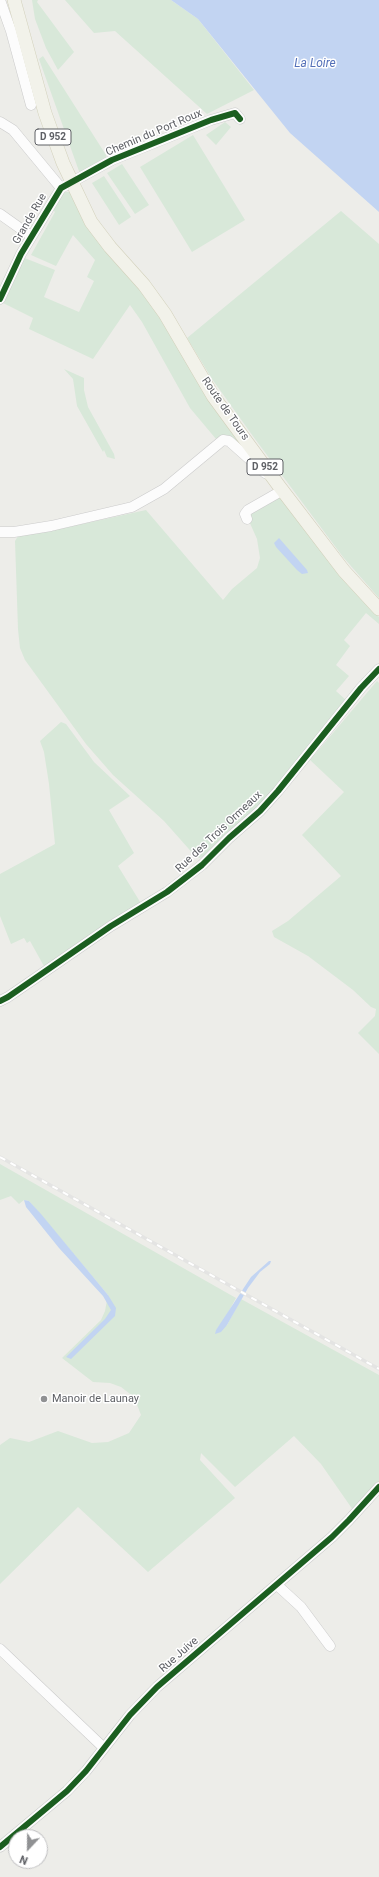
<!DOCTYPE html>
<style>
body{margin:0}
#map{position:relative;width:379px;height:1877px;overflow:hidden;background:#edede9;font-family:Roboto,sans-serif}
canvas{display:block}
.north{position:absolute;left:8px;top:1829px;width:40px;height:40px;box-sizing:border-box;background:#fff;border:1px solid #bfbfc1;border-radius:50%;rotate:202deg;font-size:11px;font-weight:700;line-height:16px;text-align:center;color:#5e6065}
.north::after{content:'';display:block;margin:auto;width:14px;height:18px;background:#909193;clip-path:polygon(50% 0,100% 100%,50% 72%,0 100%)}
</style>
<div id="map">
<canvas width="379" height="1877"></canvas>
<div class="north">N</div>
</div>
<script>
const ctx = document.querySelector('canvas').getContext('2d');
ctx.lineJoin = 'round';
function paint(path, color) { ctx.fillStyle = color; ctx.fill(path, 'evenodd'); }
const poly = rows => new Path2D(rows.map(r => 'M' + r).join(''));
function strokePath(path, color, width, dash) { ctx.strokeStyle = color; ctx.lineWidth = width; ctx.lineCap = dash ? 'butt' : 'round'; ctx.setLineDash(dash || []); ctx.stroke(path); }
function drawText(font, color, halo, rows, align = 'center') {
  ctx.font = font + ' Roboto,sans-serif'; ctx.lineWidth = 3; ctx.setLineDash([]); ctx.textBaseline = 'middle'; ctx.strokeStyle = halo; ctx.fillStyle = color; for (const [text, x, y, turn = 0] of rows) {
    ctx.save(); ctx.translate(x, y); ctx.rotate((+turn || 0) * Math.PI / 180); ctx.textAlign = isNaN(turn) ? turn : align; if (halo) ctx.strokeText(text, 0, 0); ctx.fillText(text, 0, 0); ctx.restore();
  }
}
const green = poly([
 [32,0,38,0,37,2,74,52,58,70,46,48,35,19],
 [65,0,171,0,198,19,254,90,207,114,115,31,94,33],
 [43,56,106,155,106,159,80,174,39,59],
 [225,122,231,127,216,145,206,135],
 [193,135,245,220,192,252,140,167],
 [122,164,149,205,135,214,107,173],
 [104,176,131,217,119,225,92,183],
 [65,192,70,192,155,307,259,465,223,436,216,439,190,408,142,322,130,305,93,359,29,329,33,318,1,302,22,257,55,270,44,297,79,312,94,281,87,277,95,260,73,235,56,266,31,255,55,212,52,209,59,198],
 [341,211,379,244,379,598,343,557,255,439,212,379,187,338],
 [64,369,84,378,84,390,88,407,114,454,115,459,107,457,104,450,103,452,77,406,73,379],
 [280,497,379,617,379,624,366,613,344,640,350,646,336,665,349,676,336,691,347,701,269,797,206,855,200,858,196,857,164,821,113,775,86,744,25,660,20,648,18,629,15,541,18,536,46,532,146,510,223,600,232,589,257,568,260,558,257,539,249,521,249,515],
 [377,681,379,683,379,1054,358,1033,375,1016,376,1009,371,1007,353,990,308,956,274,937,272,931,288,921,341,876,302,835,344,792,309,759,316,753],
 [61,722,66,724,94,762,130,796,109,810,134,853,118,866,142,905,45,968,30,941,27,943,24,938,11,944,0,916,0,874,55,844,49,784,44,752,40,741],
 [0,1164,236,1298,223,1322,216,1330,227,1325,241,1299,379,1375,379,1483,353,1510,321,1464,294,1436,235,1487,201,1453,200,1460,235,1498,148,1572,78,1507,0,1584,0,1445,10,1438,29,1442,58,1431,92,1443,108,1442,129,1433,141,1415,134,1397,121,1387,110,1383,93,1382,62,1358,101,1320,105,1311,108,1295,29,1201,24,1200,19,1204,11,1196,0,1200]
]);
const water = poly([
 [171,0,379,0,379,212,290,133,198,19],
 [279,538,307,570,308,573,302,574,297,570,276,547,274,543],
 [24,1200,29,1201,41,1214,108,1295,116,1308,115,1316,71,1359,66,1357,105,1319,111,1310,103,1296,59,1248,26,1207],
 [269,1261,271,1261,270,1264,260,1272,248,1288,227,1325,221,1332,215,1334,216,1330,251,1277]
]);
const minor = poly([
 [0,0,11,31,31,105],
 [0,122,13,130,61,188],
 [0,214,31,236],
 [0,299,21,254,61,188,112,160,211,120,235,113,240,119],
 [247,519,245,514,248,510,283,490],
 [0,532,14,532,51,526,132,507,164,489,223,440,229,441,265,473,268,474],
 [0,1001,8,997,111,926,167,892,202,865,229,838,260,811,278,791,361,688,379,669],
 [277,1585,301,1607,330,1646],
 [0,1649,104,1748],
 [0,1847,67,1791,86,1771,130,1715,157,1687,332,1537,349,1520,379,1487]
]);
const major = poly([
 [14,0,45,113,55,141,63,163,91,222,110,247,144,285,165,314,213,396,279,486,344,571,379,609]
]);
const rail = poly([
 [0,1157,379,1369]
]);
const cycleway = poly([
 [0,299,21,254,61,188,112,160,211,120,235,113,240,119],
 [0,1001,8,997,111,926,167,892,202,865,229,838,260,811,278,791,361,688,379,669],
 [0,1847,67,1791,86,1771,130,1715,157,1687,332,1537,349,1520,379,1487]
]);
const markers = [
 [44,1399,4,"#909193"]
];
const shields = [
 [53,137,36],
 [265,467,36]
];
const shieldNames = [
 ["D 952",53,137],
 ["D 952",265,467]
];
const streetNames = [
 ["Chemin du Port Roux",154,133,-23],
 ["Grande Rue",30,219,-60],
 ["Route de Tours",225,409,55],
 ["Rue des Trois Ormeaux",219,832,-43],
 ["Rue Juive",179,1655,-41]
];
const poiNames = [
 ["Manoir de Launay",52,1399]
];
const waterNames = [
 ["La Loire",315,64]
];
paint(green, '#d8e8d9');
paint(water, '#c2d4f2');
strokePath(minor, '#cbcbcb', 11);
strokePath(major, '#d2d0ba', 14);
strokePath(minor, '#fcfcfc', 10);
strokePath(major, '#f2f2ea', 13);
strokePath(rail, '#e4e4e3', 3.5);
strokePath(rail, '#fff', 2, [6]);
strokePath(cycleway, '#1b5e20', 6);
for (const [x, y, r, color] of markers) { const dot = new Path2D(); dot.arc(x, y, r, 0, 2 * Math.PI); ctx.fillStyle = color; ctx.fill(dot); strokePath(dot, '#fff', 1.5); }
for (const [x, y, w] of shields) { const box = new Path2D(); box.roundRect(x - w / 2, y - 8, w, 16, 3); ctx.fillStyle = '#fff'; ctx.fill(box); strokePath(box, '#5e6065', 1); }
drawText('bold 10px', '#5e6065', null, shieldNames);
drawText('11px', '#5e6065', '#fff', streetNames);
drawText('11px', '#5e6065', '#fff', poiNames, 'left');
drawText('italic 12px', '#5470b8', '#fff', waterNames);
</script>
